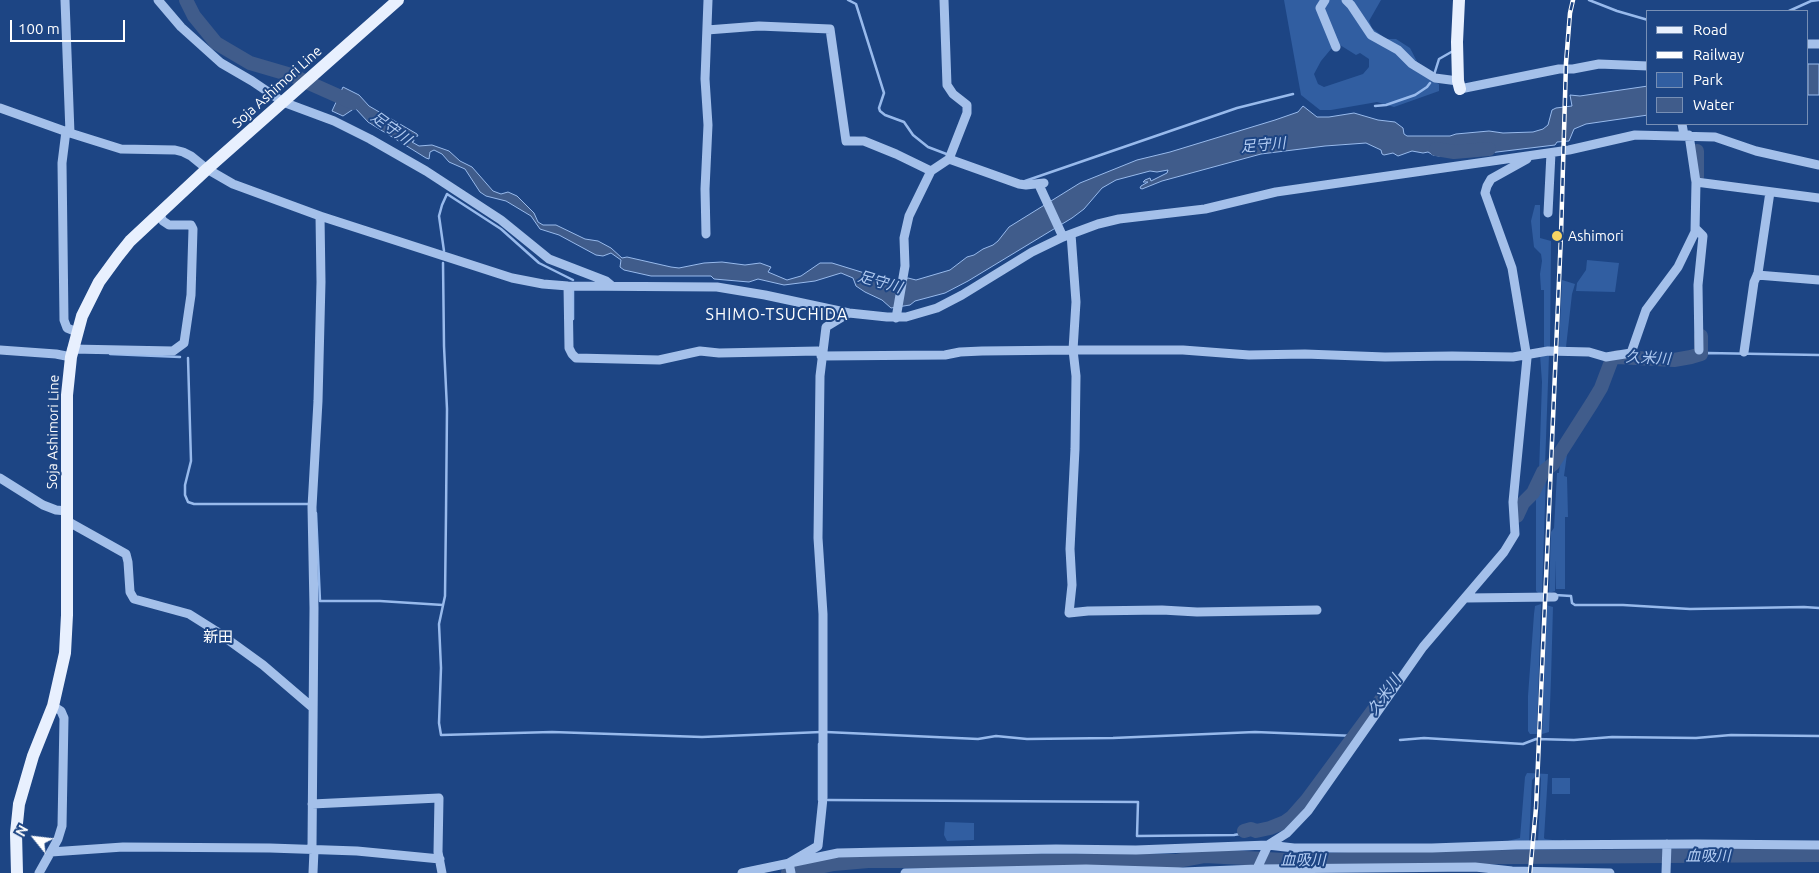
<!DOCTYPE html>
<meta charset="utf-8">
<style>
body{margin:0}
#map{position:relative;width:1819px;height:873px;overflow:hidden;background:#1d4584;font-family:Ubuntu,sans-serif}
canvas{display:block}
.legend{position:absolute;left:1646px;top:10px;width:162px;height:115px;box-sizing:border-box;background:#1d4584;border:1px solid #778fb5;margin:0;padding:6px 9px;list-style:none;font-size:15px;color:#fff}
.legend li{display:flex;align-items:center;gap:10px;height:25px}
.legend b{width:25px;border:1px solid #778fb5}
.north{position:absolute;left:10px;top:813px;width:50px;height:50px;-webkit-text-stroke:4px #1d4584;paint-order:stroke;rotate:299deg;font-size:14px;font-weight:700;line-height:20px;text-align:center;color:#fff}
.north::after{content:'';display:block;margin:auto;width:18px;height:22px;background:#fff;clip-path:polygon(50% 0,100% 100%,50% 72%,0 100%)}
.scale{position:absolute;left:10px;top:20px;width:115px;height:22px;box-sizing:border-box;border:2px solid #fff;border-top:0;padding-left:6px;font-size:15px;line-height:18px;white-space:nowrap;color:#fff;-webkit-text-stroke:4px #1d4584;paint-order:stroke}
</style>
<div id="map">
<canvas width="1819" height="873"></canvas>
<ul class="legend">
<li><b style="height:6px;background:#e8f0fe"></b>Road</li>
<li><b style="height:6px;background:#fff"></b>Railway</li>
<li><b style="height:14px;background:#315ea1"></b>Park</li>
<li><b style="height:14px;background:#405c8b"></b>Water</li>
</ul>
<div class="north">N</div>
<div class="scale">100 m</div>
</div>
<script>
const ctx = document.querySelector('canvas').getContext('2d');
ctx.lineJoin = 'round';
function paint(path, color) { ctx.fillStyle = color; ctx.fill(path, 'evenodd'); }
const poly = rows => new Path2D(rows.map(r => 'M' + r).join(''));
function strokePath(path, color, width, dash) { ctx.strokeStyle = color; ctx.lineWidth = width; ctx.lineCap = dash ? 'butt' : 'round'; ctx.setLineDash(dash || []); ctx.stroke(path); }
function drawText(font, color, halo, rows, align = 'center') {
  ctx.font = font + ' Ubuntu,"Noto Sans JP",sans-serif'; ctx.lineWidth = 4; ctx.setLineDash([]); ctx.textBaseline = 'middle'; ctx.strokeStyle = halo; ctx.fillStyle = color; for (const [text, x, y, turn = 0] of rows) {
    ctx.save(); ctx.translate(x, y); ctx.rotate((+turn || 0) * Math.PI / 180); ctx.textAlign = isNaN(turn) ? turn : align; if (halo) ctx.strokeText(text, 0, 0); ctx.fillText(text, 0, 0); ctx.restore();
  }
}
const green = poly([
 [1284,0,1381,0,1369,21,1372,28,1386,39,1396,39,1410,48,1424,75,1439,84,1439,91,1394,107,1377,102,1331,110,1320,110,1301,95],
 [1340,45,1356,55,1360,53,1369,59,1369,67,1363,74,1324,87,1318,84,1314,74,1321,61,1331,49],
 [1535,205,1540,205,1540,238,1551,241,1550,348,1544,348,1544,290,1541,290,1540,274,1542,261,1541,254,1534,247,1531,221],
 [1587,260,1619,263,1615,292,1576,291,1577,283,1586,270],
 [1562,280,1575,284,1572,294,1566,347,1559,347],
 [1540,355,1549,355,1545,466,1539,473,1542,382],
 [1568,447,1564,476,1567,477,1568,517,1565,517,1565,589,1556,589,1556,560,1555,591,1549,593,1551,532,1554,528,1557,473,1559,473,1560,462],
 [1546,475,1542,593,1538,593,1536,591,1536,495,1540,488,1542,478],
 [1541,604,1537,734,1530,734,1528,731,1528,696,1534,614,1535,606],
 [1546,605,1553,607,1551,679,1549,732,1542,734],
 [1527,773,1548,774,1544,838,1545,839,1560,841,1567,839,1563,841,1538,842,1541,779,1540,776,1536,776,1532,780,1529,842,1495,844,1520,838,1525,777],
 [1552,778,1570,778,1570,794,1552,794],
 [945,822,974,823,974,840,947,841,944,835]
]);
const water = poly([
 [1808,64,1819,64,1819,95,1808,95,1808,64],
 [1648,86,1648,115,1586,124,1574,129,1569,141,1557,142,1555,145,1472,155,1470,154,1471,149,1463,147,1457,149,1451,154,1439,156,1433,155,1428,152,1423,153,1412,151,1398,156,1393,153,1384,155,1382,154,1381,150,1366,143,1325,146,1261,154,1162,181,1142,189,1140,188,1141,186,1148,182,1143,182,1145,180,1150,178,1151,181,1167,173,1168,170,1157,172,1150,171,1116,180,1102,188,1084,209,1072,218,968,281,945,293,915,301,910,305,891,308,882,300,865,292,856,286,853,278,841,273,815,281,784,285,758,279,749,282,714,279,711,276,651,276,624,270,620,267,621,260,611,253,603,256,596,255,559,235,540,229,531,216,506,201,486,196,480,192,465,169,449,162,442,154,434,150,430,152,429,159,426,158,368,122,355,108,343,116,332,111,343,87,359,95,369,106,417,134,418,136,413,137,414,141,412,142,419,146,432,145,449,151,460,161,472,167,493,191,501,194,508,192,517,196,534,213,538,222,543,225,556,225,585,239,598,241,611,248,622,258,627,257,671,267,679,268,704,263,722,262,745,265,760,263,771,267,768,272,787,280,801,276,820,263,832,263,884,279,899,281,908,278,916,280,950,270,967,257,974,255,983,249,993,245,998,241,1009,227,1080,183,1137,160,1170,152,1275,120,1298,112,1303,106,1317,117,1329,117,1354,113,1378,120,1395,122,1403,128,1404,134,1407,136,1450,136,1456,134,1489,131,1503,133,1533,132,1543,129,1548,125,1552,110,1556,108,1572,106,1570,95,1580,96,1648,86]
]);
const stream = poly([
 [848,0,856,4,884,93,879,108,880,111,885,115,904,122,913,135,928,147,949,155],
 [1589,0,1617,11,1648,20],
 [1789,11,1811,1,1819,0],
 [1434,75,1439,59,1453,51],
 [1375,106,1386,105,1415,95,1427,87,1430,83],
 [1025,181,1237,108,1293,94],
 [444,251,439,216,442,205,447,194,501,229,539,263,573,280],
 [443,263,444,346,447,409,446,514,445,596,439,624,441,668,439,723,441,735,552,732,702,737,821,732],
 [573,319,573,290],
 [110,354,180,357],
 [1701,354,1707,353,1819,355],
 [188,358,191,461,185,485,185,495,188,502,194,504,310,504],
 [316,513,320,601,380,601,443,605],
 [1555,595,1571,596,1572,603,1575,605,1623,605,1690,609,1804,607,1819,608],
 [826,732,978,739,996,736,1027,739,1113,738,1255,732,1356,736],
 [1400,740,1424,738,1523,744,1536,739,1574,740,1612,737,1696,738,1731,735,1819,736],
 [819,744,819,800],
 [828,800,1138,802,1137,836,1234,835,1256,831],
 [1518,859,1519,856]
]);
const river = poly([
 [186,0,194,16,216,43,250,63,291,75,354,103],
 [1436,149,1454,152,1489,149],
 [1697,151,1697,177],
 [1517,516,1523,503,1533,493,1543,472,1553,464,1592,403,1601,388,1612,359,1617,357,1674,360,1691,357,1701,354,1701,336],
 [1244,831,1251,829,1256,831,1270,828,1285,822,1292,817,1307,800,1392,685],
 [788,873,834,864,868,861,1177,861,1204,856,1306,861,1369,858,1819,855]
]);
const minor = poly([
 [65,0,70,133],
 [158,0,181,27,221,63,252,81,283,102,334,121,370,139,426,171,501,220,549,259,606,281,612,286],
 [1325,0,1320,8,1336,47],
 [1346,0,1351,5,1371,35,1398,50,1412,64,1435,78,1458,81],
 [707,30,759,26,830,29,846,141,864,141,896,154,931,171],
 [1808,44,1819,44],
 [1460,89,1559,69,1573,69,1599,64,1648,66],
 [0,108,70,133,121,149,175,150,183,152,191,156,207,169,233,184,320,216,512,278,543,284,568,286,717,287,765,295,849,313,887,317,906,317,937,308,962,295,1032,252,1063,237,1098,224,1119,219,1205,209,1276,192,1569,150,1635,135,1715,137,1756,151,1819,165],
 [1682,124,1684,135],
 [66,131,62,163,64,320,67,328,77,332],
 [949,159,1019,184,1026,185,1044,183],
 [1696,182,1819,198],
 [1039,185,1063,237],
 [1548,213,1551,153],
 [1696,229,1703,236,1698,285,1699,350],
 [706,234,705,189,708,125,705,79,708,0],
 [1071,234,1076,302,1073,350,1076,376,1075,449,1070,549,1072,585,1069,613,1088,611,1162,610,1197,612,1317,610],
 [1757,275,1819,280],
 [568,286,569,348,572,354,576,358,659,360,700,351,719,353,818,351,822,353],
 [896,318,905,266,904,238,909,216,931,171,949,159,967,113,967,105,953,94,947,85,944,0],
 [72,349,173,351,184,343,191,295,193,229,191,225,169,225,163,221,159,214],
 [0,350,56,354,71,357],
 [1744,352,1754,282,1758,273,1770,192],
 [821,356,945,355,960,352,982,351,1073,350,1183,350,1249,355,1305,354,1385,357,1452,356,1513,357,1548,351,1589,352,1606,357,1631,353,1646,310,1678,267,1695,232,1696,182,1689,135],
 [0,478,43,505,56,510,67,511],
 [67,521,126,554,128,562,130,592,134,599,189,614,216,631,263,665,312,707],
 [1466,598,1554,597],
 [312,804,439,798,438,852,442,873],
 [51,852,123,847,270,848,357,851,440,859],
 [39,873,58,839,62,826,64,718,61,711,53,706],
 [313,873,314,850,312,846,314,608,312,507,318,401,321,282,320,216],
 [742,873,838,853,883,852,1056,849,1136,850,1268,845,1294,848,1432,848,1516,845,1697,844,1819,845],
 [791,873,789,863,818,846,823,798,823,614,818,538,820,376,826,327,849,313],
 [905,873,1086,869,1183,872,1257,869,1475,867,1512,871,1610,873],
 [1255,873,1268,845,1287,833,1308,811,1423,647,1504,552,1515,534,1513,502,1527,358,1512,268,1485,193,1487,186,1491,179,1527,159],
 [1666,873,1667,844]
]);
const major = poly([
 [1459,0,1457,42,1458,81,1460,89],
 [17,873,16,833,19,804,33,756,53,706,65,653,67,615,67,395,71,357,82,316,99,282,118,256,130,241,207,169,398,0]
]);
const rail = poly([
 [1530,873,1536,808,1561,235,1566,63,1570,13,1573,0]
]);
const markers = [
 [1557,236,6,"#f9d563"]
];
const streetNames = [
 ["Soja Ashimori Line",277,87,-42],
 ["Soja Ashimori Line",53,432,-89]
];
const poiNames = [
 ["Ashimori",1568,236]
];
const waterNames = [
 ["足守川",391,128,36],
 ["足守川",1263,145,-5],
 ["足守川",880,282,16],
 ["久米川",1648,358,3],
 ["久米川",1384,695,-54],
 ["血吸川",1708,856],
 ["血吸川",1303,860]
];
const neighbourhoodNames = [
 ["新田",218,637]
];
const quarterNames = [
 ["SHIMO-TSUCHIDA",777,315]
];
paint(green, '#315ea1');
paint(water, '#405c8b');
strokePath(water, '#98baec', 1);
strokePath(stream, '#98baec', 2.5);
strokePath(river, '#405c8b', 14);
strokePath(minor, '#a4c0ea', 9);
strokePath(major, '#e8f0fe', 12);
strokePath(rail, '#fff', 4.5);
strokePath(rail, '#1d4584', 2.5, [8]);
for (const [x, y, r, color] of markers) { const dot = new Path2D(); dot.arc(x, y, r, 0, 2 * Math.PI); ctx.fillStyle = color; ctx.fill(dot); strokePath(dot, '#1d4584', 2); }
drawText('14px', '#fff', '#1d4584', streetNames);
drawText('14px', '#fff', '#1d4584', poiNames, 'left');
drawText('italic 15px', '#b0caf1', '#1d4584', waterNames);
drawText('15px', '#fff', '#1d4584', neighbourhoodNames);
ctx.letterSpacing = '1px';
drawText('16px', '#fff', '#1d4584', quarterNames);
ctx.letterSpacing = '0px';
</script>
